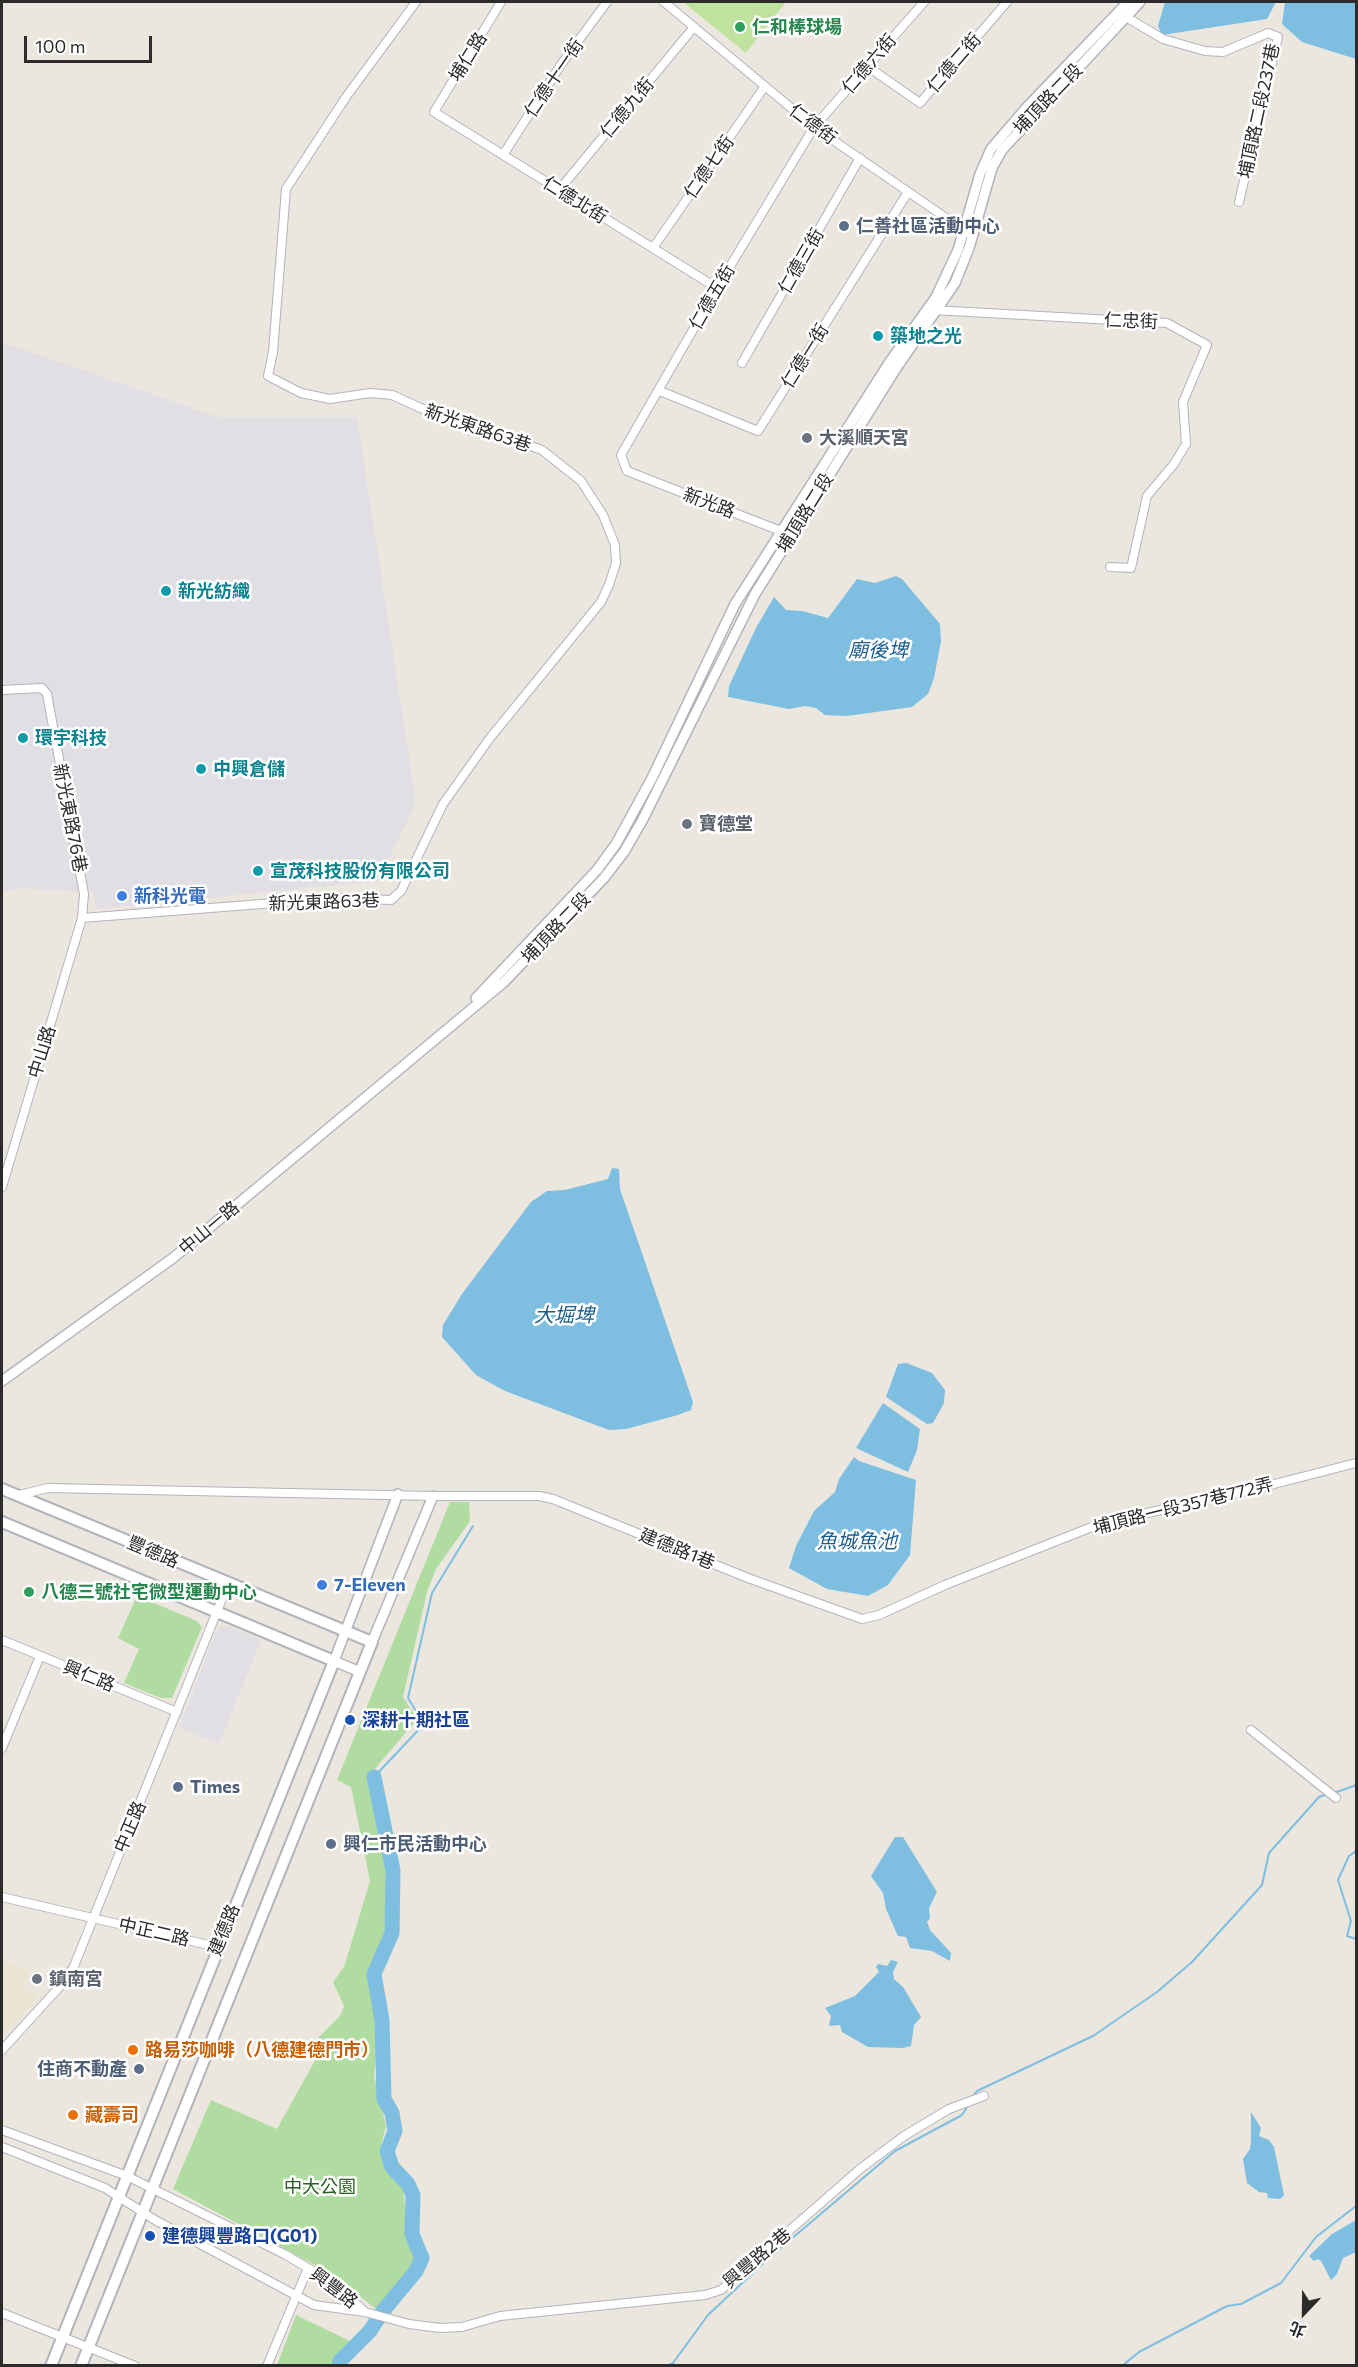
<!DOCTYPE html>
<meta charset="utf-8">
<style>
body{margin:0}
#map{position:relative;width:1358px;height:2367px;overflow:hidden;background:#ebe7df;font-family:Commissioner,"Noto Sans TC",sans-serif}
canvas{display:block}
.frame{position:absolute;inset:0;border:3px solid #2b2b2b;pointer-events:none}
.north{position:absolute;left:1274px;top:2283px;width:60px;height:60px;-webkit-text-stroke:4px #fff;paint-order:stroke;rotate:202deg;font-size:16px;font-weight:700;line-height:24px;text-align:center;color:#2b2b2b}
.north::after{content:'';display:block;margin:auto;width:21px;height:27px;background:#2b2b2b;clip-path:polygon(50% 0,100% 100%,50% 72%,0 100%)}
.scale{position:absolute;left:24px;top:36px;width:128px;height:27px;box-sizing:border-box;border:3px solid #2b2b2b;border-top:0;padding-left:8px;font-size:18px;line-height:21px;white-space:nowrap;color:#2b2b2b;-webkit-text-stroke:4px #fff;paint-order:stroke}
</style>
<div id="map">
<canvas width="1358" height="2367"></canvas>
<div class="frame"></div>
<div class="north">北</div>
<div class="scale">100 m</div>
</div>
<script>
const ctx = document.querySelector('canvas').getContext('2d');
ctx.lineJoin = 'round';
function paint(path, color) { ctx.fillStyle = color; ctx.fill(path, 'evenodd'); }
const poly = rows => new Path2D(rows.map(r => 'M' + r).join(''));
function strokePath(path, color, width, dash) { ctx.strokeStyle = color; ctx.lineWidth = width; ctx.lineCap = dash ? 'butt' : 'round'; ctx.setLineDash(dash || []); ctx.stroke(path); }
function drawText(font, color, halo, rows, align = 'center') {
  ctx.font = font + ' Commissioner,"Noto Sans TC",sans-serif'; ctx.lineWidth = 5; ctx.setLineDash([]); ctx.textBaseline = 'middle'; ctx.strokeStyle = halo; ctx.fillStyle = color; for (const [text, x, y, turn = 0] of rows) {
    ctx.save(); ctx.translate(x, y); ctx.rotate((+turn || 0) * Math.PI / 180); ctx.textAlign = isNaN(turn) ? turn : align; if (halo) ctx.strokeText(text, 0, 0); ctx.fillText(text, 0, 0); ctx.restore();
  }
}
const industrial = poly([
 [2,342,218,417,357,417,416,803,378,881,96,909,93,892,18,888,2,892],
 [228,1626,261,1640,219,1744,179,1728,215,1634,220,1627]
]);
const education = poly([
 [2,1960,29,1971,20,1986,38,1997,2,2035]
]);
const green = poly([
 [450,1502,469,1502,470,1521,436,1569,427,1592,403,1697,417,1719,369,1776,386,1870,385,1930,370,1969,377,2049,374,2075,386,2126,381,2145,391,2172,403,2188,409,2241,418,2261,376,2309,330,2273,173,2189,211,2100,277,2129,317,2057,316,2040,340,2016,344,2006,333,1982,344,1967,370,1881,351,1787,337,1780],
 [137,1596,197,1621,202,1627,172,1698,161,1698,124,1683,139,1649,118,1638],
 [296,2315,350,2341,336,2356,334,2365,277,2365]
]);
const pitch = poly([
 [683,2,786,2,746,53]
]);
const water = poly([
 [1165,2,1276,2,1267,19,1162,35,1158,26],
 [1285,2,1356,2,1356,59,1302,42,1282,24],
 [896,576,902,579,940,624,941,641,934,678,928,694,912,707,847,716,825,715,816,708,805,706,789,709,728,697,729,686,756,628,774,597,786,610,802,611,828,618,857,579,875,583],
 [612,1168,619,1169,620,1189,693,1402,691,1410,678,1415,626,1429,609,1430,505,1391,476,1375,442,1337,443,1325,462,1294,531,1202,547,1191,565,1190,608,1179],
 [906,1363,932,1373,945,1390,944,1403,933,1423,927,1424,886,1397,898,1364],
 [883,1403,920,1429,917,1450,908,1472,856,1448],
 [854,1457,859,1461,916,1480,910,1555,888,1585,868,1596,827,1589,789,1568,796,1546,814,1511,835,1492,839,1479],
 [895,1837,903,1837,937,1892,929,1908,930,1918,927,1922,930,1930,951,1953,950,1961,932,1951,910,1948,906,1937,898,1936,886,1909,883,1893,871,1876],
 [891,1960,898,1962,893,1972,894,1979,903,1987,921,2017,914,2025,911,2046,903,2048,868,2047,842,2032,840,2025,829,2026,831,2016,825,2008,855,1996,879,1972,876,1967,878,1964,887,1966],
 [1251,2112,1261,2128,1259,2136,1269,2140,1274,2147,1284,2195,1280,2199,1268,2198,1267,2193,1259,2192,1247,2183,1243,2159,1250,2149,1251,2141],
 [1356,2220,1356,2252,1343,2258,1337,2274,1331,2280,1321,2261,1318,2259,1314,2261,1309,2256,1332,2234]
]);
const stream = poly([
 [374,1777,424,1724,408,1698,432,1593,473,1526],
 [1334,1793,1356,1785],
 [1356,1851,1349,1856,1338,1880,1351,1921,1347,1936,1356,1939],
 [973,2096,977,2091,1093,2036,1157,1992,1192,1962,1262,1885,1269,1853,1319,1797,1328,1794],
 [667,2366,673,2363,708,2315,770,2257,895,2151,962,2115,969,2104],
 [1122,2366,1139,2352,1227,2306,1241,2304,1281,2283,1316,2237,1356,2206]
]);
const river = poly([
 [339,2366,340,2361,370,2331,383,2311,416,2271,422,2258,412,2234,413,2195,408,2184,392,2167,387,2151,395,2131,392,2113,384,2099,382,2020,374,1974,392,1933,393,1870,374,1777]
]);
const minor = poly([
 [501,2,434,112,717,288],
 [664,2,814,127,968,233],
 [1126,17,1163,39,1205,51,1223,52,1268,33,1278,37,1239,202],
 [867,66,920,103,1007,2],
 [503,155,562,63,607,2],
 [559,190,694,27],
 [653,248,765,86],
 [933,310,1167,323,1207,345,1183,402,1186,444,1174,464,1147,496,1131,568,1110,567],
 [742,363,860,158],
 [660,391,758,431,908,192],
 [791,535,627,471,621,455,717,288,814,127,924,2],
 [2,690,42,688,47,694,84,894,82,918,2,1187],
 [82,918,339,898,391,900,401,891,443,804,490,738,601,602,609,585,616,563,615,545,603,515,581,481,542,450,425,410,392,395,370,393,330,399,301,393,268,376,273,352,286,189,346,97,416,2],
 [19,1495,48,1488,433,1496,539,1496,553,1499,748,1578,862,1619,879,1615,945,1585,1102,1523,1251,1490,1356,1463],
 [2,1640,177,1712],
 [1251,1730,1336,1798],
 [2,1748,40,1656],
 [2,1897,217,1947],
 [2,2050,64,1982,74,1966,228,1584],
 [2,2130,127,2176,286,2255,335,2284,365,2312],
 [2,2147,105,2188,155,2220,314,2305,365,2312,409,2324,440,2328,462,2327,500,2316,705,2295,721,2290,860,2169,904,2136,949,2109,984,2096],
 [2,2313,135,2366],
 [267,2366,308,2268]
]);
const tertiary = poly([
 [476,998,597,870,616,844,652,778,735,604,891,360,936,297,958,250,980,174,991,149,1028,106,1128,2],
 [2,1381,173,1258,504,982,604,878,624,852,642,821,755,594,895,370,955,283,969,248,992,168,1002,150,1140,2],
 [372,1642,433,1496],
 [360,1672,334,1661,398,1494]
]);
const secondary = poly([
 [2,1489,372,1642,81,2366],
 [2,1522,334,1661,51,2366]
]);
const markers = [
 [740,27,6,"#2e9e5b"],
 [844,226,6,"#5c6f8a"],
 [878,336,6,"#0f9aa8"],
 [807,438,6,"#6b7280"],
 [166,591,6,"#0f9aa8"],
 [23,738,6,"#0f9aa8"],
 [201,769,6,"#0f9aa8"],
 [687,824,6,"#6b7280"],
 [258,871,6,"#0f9aa8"],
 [122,896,6,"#3f7fe0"],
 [322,1585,6,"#3f7fe0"],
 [29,1592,6,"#2e9e5b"],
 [350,1720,6,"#1a4fb4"],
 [178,1787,6,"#5c6f8a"],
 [331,1844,6,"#5c6f8a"],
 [37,1979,6,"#6b7280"],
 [133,2050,6,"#e8710a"],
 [139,2069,6,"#5c6f8a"],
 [73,2115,6,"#e8710a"],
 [150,2236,6,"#1a4fb4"]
];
const leisureNames = [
 ["仁和棒球場",752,27],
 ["八德三號社宅微型運動中心",41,1592]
];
const streetNames = [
 ["埔仁路",468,57,-58],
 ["仁德二街",954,63,-49],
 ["仁德六街",869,64,-49],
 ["仁德十一街",554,78,-56],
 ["埔頂路二段",1048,99,-46],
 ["仁德九街",627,108,-50],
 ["埔頂路二段237巷",1259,111,-78],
 ["仁德街",813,124,37],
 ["仁德七街",709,167,-55],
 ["仁德北街",575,200,32],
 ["仁德三街",801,261,-60],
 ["仁德五街",712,297,-60],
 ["仁忠街",1131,321,2],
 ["仁德一街",805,356,-58],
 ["新光東路63巷",478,428,19],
 ["新光路",709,503,21],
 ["埔頂路二段",805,513,-58],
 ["新光東路76巷",70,818,79],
 ["新光東路63巷",324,902,-2],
 ["埔頂路二段",556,928,-46],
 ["中山路",42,1052,-73],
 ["中山一路",209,1228,-40],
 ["埔頂路一段357巷772弄",1183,1506,-14],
 ["建德路1巷",677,1549,22],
 ["豐德路",153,1552,23],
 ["興仁路",89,1676,22],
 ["中正路",130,1827,-67],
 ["建德路",224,1930,-68],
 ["中正二路",154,1932,13],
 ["興豐路2巷",757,2258,-40],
 ["興豐路",334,2288,37]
];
const serviceNames = [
 ["仁善社區活動中心",856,226],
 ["Times",190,1787],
 ["興仁市民活動中心",343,1844],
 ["住商不動產",127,2069,"right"]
];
const cultureNames = [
 ["築地之光",890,336],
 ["新光紡織",178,591],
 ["環宇科技",35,738],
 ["中興倉儲",213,769],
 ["宣茂科技股份有限公司",270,871]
];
const worshipNames = [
 ["大溪順天宮",819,438],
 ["寶德堂",699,824],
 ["鎮南宮",49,1979]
];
const shopNames = [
 ["新科光電",134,896],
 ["7-Eleven",334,1585]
];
const transitNames = [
 ["深耕十期社區",362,1720],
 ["建德興豐路口(G01)",162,2236]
];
const foodNames = [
 ["路易莎咖啡（八德建德門市）",145,2050],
 ["藏壽司",85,2115]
];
const parkNames = [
 ["中大公園",320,2187]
];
const waterNames = [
 ["廟後埤",878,650],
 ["大堀埤",564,1315],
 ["魚城魚池",857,1541]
];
paint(industrial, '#e1dee4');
paint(education, '#ebe4d0');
paint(green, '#b0dca1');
paint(pitch, '#bfe29e');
paint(water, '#7dbee1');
strokePath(stream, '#7dbee1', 2);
strokePath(river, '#7dbee1', 15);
strokePath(minor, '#b2b3bd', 10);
strokePath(tertiary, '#b2b3bd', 12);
strokePath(secondary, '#b2b3bd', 14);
strokePath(minor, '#fff', 8);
strokePath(tertiary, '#fff', 9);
strokePath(secondary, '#fff', 10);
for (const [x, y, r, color] of markers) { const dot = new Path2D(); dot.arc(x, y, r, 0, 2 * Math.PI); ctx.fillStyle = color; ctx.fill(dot); strokePath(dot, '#fff', 2); }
drawText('bold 18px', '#27864d', '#fff', leisureNames, 'left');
drawText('18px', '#2b2b2b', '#fff', streetNames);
drawText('bold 18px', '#4e5e75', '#fff', serviceNames, 'left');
drawText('bold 18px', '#0d838f', '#fff', cultureNames, 'left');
drawText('bold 18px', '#5b616d', '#fff', worshipNames, 'left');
drawText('bold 18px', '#366cbe', '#fff', shopNames, 'left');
drawText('bold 18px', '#164399', '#fff', transitNames, 'left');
drawText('bold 18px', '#c56008', '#fff', foodNames, 'left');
drawText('18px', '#2a6022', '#fff', parkNames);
drawText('italic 20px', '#1c5d8e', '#fff', waterNames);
</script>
